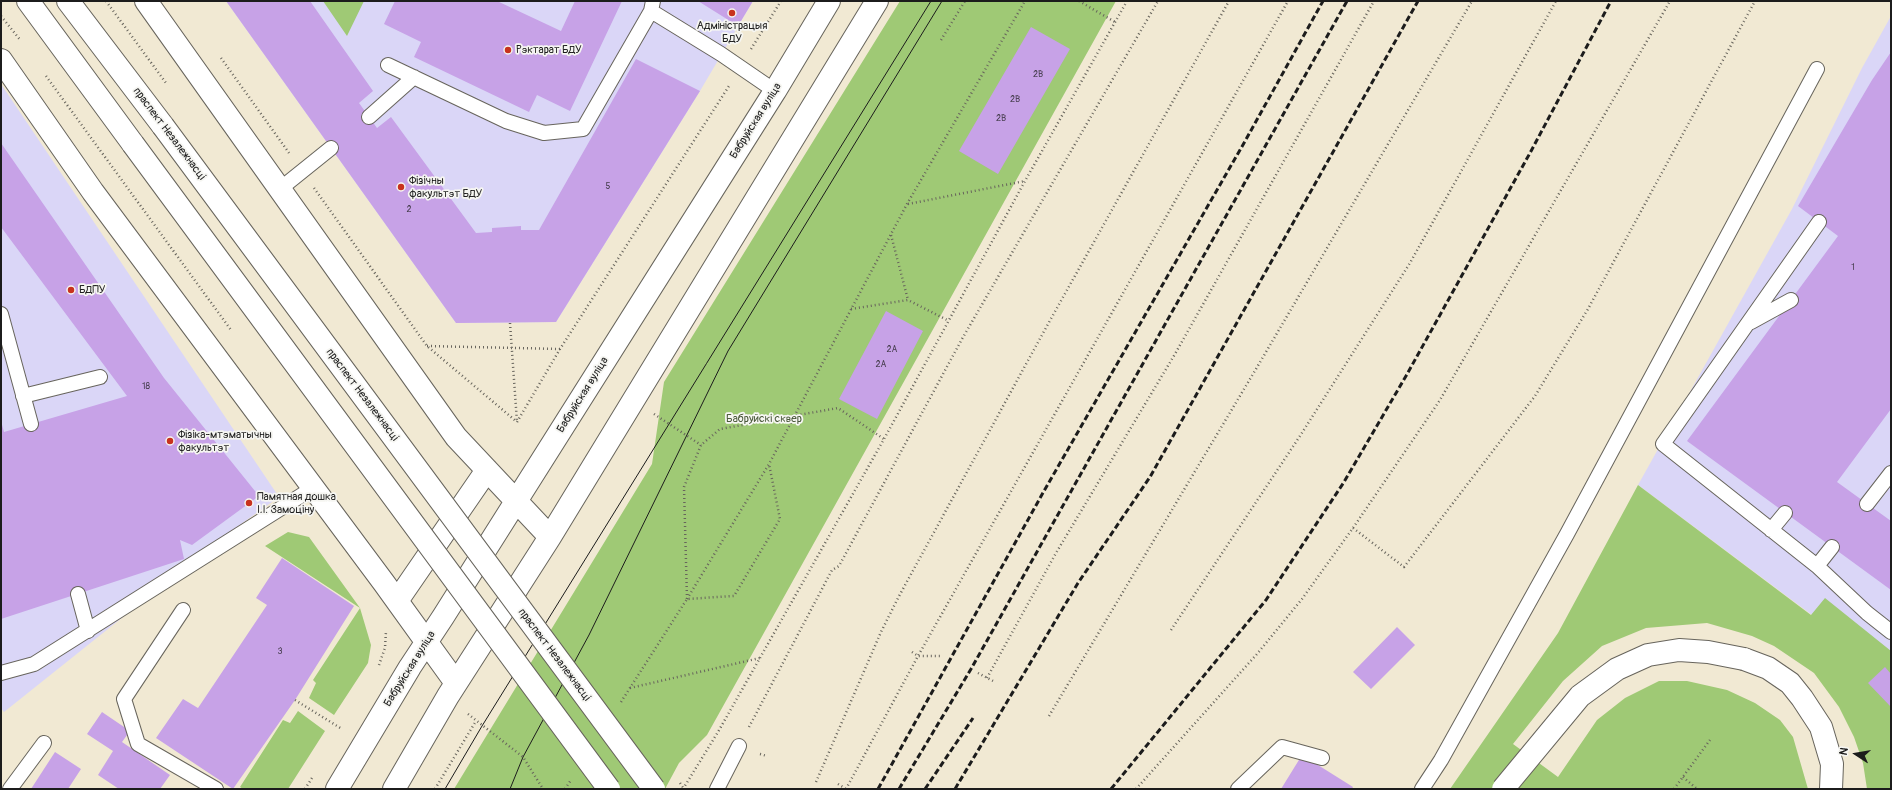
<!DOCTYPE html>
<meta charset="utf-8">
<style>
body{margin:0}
#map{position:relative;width:1892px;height:790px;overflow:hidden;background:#f1e9d3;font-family:Pangolin,sans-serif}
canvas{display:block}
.frame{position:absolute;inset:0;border:2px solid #1c1c1c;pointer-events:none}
.north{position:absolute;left:1836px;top:734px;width:40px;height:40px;-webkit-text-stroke:3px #f6f6f2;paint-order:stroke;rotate:282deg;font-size:11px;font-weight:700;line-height:16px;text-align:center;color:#1c1c1c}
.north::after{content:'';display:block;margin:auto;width:14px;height:18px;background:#1c1c1c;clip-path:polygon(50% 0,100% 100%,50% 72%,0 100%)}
</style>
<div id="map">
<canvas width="1892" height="790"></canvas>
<div class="frame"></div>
<div class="north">N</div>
</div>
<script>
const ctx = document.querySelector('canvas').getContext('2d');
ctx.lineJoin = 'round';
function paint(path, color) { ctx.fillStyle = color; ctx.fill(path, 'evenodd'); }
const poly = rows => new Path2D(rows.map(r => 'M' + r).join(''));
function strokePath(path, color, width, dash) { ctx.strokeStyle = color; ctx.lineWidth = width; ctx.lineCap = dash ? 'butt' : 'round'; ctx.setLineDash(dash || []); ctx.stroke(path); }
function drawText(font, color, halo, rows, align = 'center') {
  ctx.font = font + ' Pangolin,sans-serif'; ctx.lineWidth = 3.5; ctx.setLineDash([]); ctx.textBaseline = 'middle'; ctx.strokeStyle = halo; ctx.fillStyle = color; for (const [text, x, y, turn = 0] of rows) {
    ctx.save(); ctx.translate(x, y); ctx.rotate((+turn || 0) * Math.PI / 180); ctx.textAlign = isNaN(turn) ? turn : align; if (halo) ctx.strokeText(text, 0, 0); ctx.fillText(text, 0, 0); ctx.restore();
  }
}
const built = poly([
 [226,1,753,1,700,91,556,322,456,323],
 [1891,16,1891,712,1812,615,1638,485,1792,209,1862,68],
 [1,84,279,497,227,534,4,712,1,708]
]);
const green = poly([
 [323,1,364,1,347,36],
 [900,1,1116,1,707,735,679,763,665,789,454,789,652,464,664,382],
 [1638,485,1811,615,1825,598,1891,651,1891,789,1867,789,1863,763,1854,737,1839,707,1814,673,1774,646,1752,636,1707,623,1646,628,1602,646,1563,681,1513,744,1558,777,1597,720,1625,698,1659,681,1687,681,1727,690,1755,703,1780,720,1793,737,1808,789,1450,789,1558,633],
 [288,532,309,537,360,608,371,645,368,663,334,715,309,698,316,683,313,680,360,608,265,546],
 [298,711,325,731,288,789,243,789,240,787,283,720,290,723]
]);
const building = poly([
 [226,1,310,1,373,91,359,103,377,128,391,117,476,233,492,232,492,228,521,226,521,230,539,230,636,59,700,91,556,322,456,323],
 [395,1,497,1,561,31,575,1,622,1,570,111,537,95,529,112,414,57,421,42,384,24],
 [698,1,753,1,738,26],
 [1031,27,1070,49,998,174,959,151],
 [1891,52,1891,409,1837,482,1891,521,1891,590,1687,441,1838,236,1798,206,1872,80],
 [1,143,164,378,259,496,192,545,180,540,184,559,1,619,1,421,4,432,127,396,1,227],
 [886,311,923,331,877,419,839,399],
 [282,558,354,606,295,700,233,789,156,738,183,699,198,708,267,605,256,598],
 [1397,627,1415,645,1371,689,1353,672],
 [1885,667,1891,674,1891,707,1868,683],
 [102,712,130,731,122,742,170,775,160,789,119,789,98,775,113,751,87,734],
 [55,752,81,769,68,789,31,789],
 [1302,755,1353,787,1352,789,1281,789]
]);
const path = poly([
 [106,1,166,83],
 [1079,1,1115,22],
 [1,16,21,41],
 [941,40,965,1],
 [751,49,781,1],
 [221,58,289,153],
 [46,76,231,330],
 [314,188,427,346,517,422],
 [908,204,1025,181],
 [891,235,908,300],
 [851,309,908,300,949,321],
 [510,323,517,422],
 [427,346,560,349],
 [654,414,701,445],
 [517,422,560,349,729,86],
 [1353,528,1404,567,1535,396,1588,309,1755,1],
 [687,599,769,464,907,204,1025,1],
 [687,599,684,487,701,445,720,429,838,408,884,439],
 [1171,630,1300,436,1410,263,1556,1],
 [912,652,918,656,941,656],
 [379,665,385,648,386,631],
 [978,673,995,682],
 [987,678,1056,553,1175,354,1374,1],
 [630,688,760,658],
 [295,700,342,729],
 [621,702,687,599,734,596,780,519,769,464],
 [468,714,523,757,543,789],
 [1049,716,1256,369,1472,1],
 [749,727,832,570,839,566,962,339,1158,1],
 [760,754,767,756],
 [1683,777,1697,789],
 [816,782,881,632,898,598,1048,324,1229,1],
 [838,784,846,789],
 [305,789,312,778],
 [435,789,476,721],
 [565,789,571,780],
 [683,789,718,732,884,439,1025,181,1127,1],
 [846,789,918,656,1288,1],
 [1136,789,1257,654,1302,599,1353,528,1440,400,1670,1],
 [1674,789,1710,740]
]);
const lane = poly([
 [653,1,651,11,721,54,775,91],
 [388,65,506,121,544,133,583,129,651,11],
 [369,117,414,77],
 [280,189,331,148],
 [1819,222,1663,444,1817,566,1867,613,1891,632],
 [1,314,31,424],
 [1751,322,1791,300],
 [23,396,100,377],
 [1867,504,1891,473],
 [1771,530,1785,513],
 [1817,566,1832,547],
 [78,594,88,631],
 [183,610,124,699,138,744,216,789],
 [1,673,34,664,313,488],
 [10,789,44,743],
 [717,789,739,746],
 [1238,789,1282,747,1322,758],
 [1422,789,1441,760,1567,534,1817,69]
]);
const primary = poly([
 [28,1,133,144],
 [68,1,163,126],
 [146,1,456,437,550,537],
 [1,60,93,192,384,583,456,683],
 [397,601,487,470],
 [1744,659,1768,668,1790,683,1802,698,1821,727,1832,764,1831,789],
 [337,789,410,667,443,617,775,91,829,1],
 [394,789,448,696,550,537,877,1]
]);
const tram = poly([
 [445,789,482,726,931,1],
 [510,789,523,757,589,635,728,351,942,1]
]);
const rail = poly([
 [878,789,1044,491,1244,143,1323,1],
 [899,789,971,669,1347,1],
 [925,789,973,718],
 [955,789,1078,583,1150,477,1418,1],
 [1111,789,1266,600,1344,482,1406,376,1530,153,1611,1]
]);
const pathBridge = poly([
 [680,783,684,789]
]);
const primaryBridge = poly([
 [163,126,654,789],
 [133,144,609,789],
 [1503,789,1580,696,1617,669,1648,655,1679,650,1708,652,1744,659]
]);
const markers = [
 [732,13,4,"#c8321e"],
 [508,50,4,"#c8321e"],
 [401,187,4,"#c8321e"],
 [71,290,4,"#c8321e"],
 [170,441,4,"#c8321e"],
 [249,503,4,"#c8321e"]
];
const numberNames = [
 ["2В",1038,75],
 ["2В",1015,100],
 ["2В",1001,119],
 ["5",608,187],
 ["2",409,210],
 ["1",1853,268],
 ["2А",892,350],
 ["2А",881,365],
 ["18",146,387],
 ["3",280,652]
];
const poiNames = [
 ["Адміністрацыя",732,26,"center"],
 ["БДУ",732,39,"center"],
 ["Рэктарат БДУ",516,50],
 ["Фізічны",409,181],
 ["факультэт БДУ",409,194],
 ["БДПУ",79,290],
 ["Фізіка-мтэматычны",178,435],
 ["факультэт",178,448],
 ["Памятная дошка",257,497],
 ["І.І. Замоціну",257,510]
];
const streetNames = [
 ["Бабруйская вуліца",756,121,-58],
 ["праспект Незалежнасці",169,134,53],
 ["праспект Незалежнасці",362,395,53],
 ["Бабруйская вуліца",583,395,-58],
 ["праспект Незалежнасці",554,655,53],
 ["Бабруйская вуліца",410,669,-58]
];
const parkNames = [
 ["Бабруйскі сквер",764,419]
];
paint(built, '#dad6f7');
paint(green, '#9fc975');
paint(building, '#c7a2e7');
strokePath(lane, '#67645c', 16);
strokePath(primary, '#67645c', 24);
strokePath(path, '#67645c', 2.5, [1, 3]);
strokePath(lane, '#fff', 14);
strokePath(primary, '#fff', 22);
strokePath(tram, '#1c1c1c', 1);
strokePath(rail, '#1c1c1c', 3, [6, 3]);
strokePath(primaryBridge, '#67645c', 24, []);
strokePath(pathBridge, '#67645c', 2.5, [1, 3]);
strokePath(primaryBridge, '#fff', 22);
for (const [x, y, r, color] of markers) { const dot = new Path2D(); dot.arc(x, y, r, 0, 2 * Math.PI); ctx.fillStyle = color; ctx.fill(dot); strokePath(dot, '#f6f6f2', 1.5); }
drawText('9px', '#473e4f', null, numberNames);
drawText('11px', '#1c1c1c', '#f6f6f2', poiNames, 'left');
drawText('11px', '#1c1c1c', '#f6f6f2', streetNames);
drawText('11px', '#4a593b', '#f6f6f2', parkNames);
</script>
